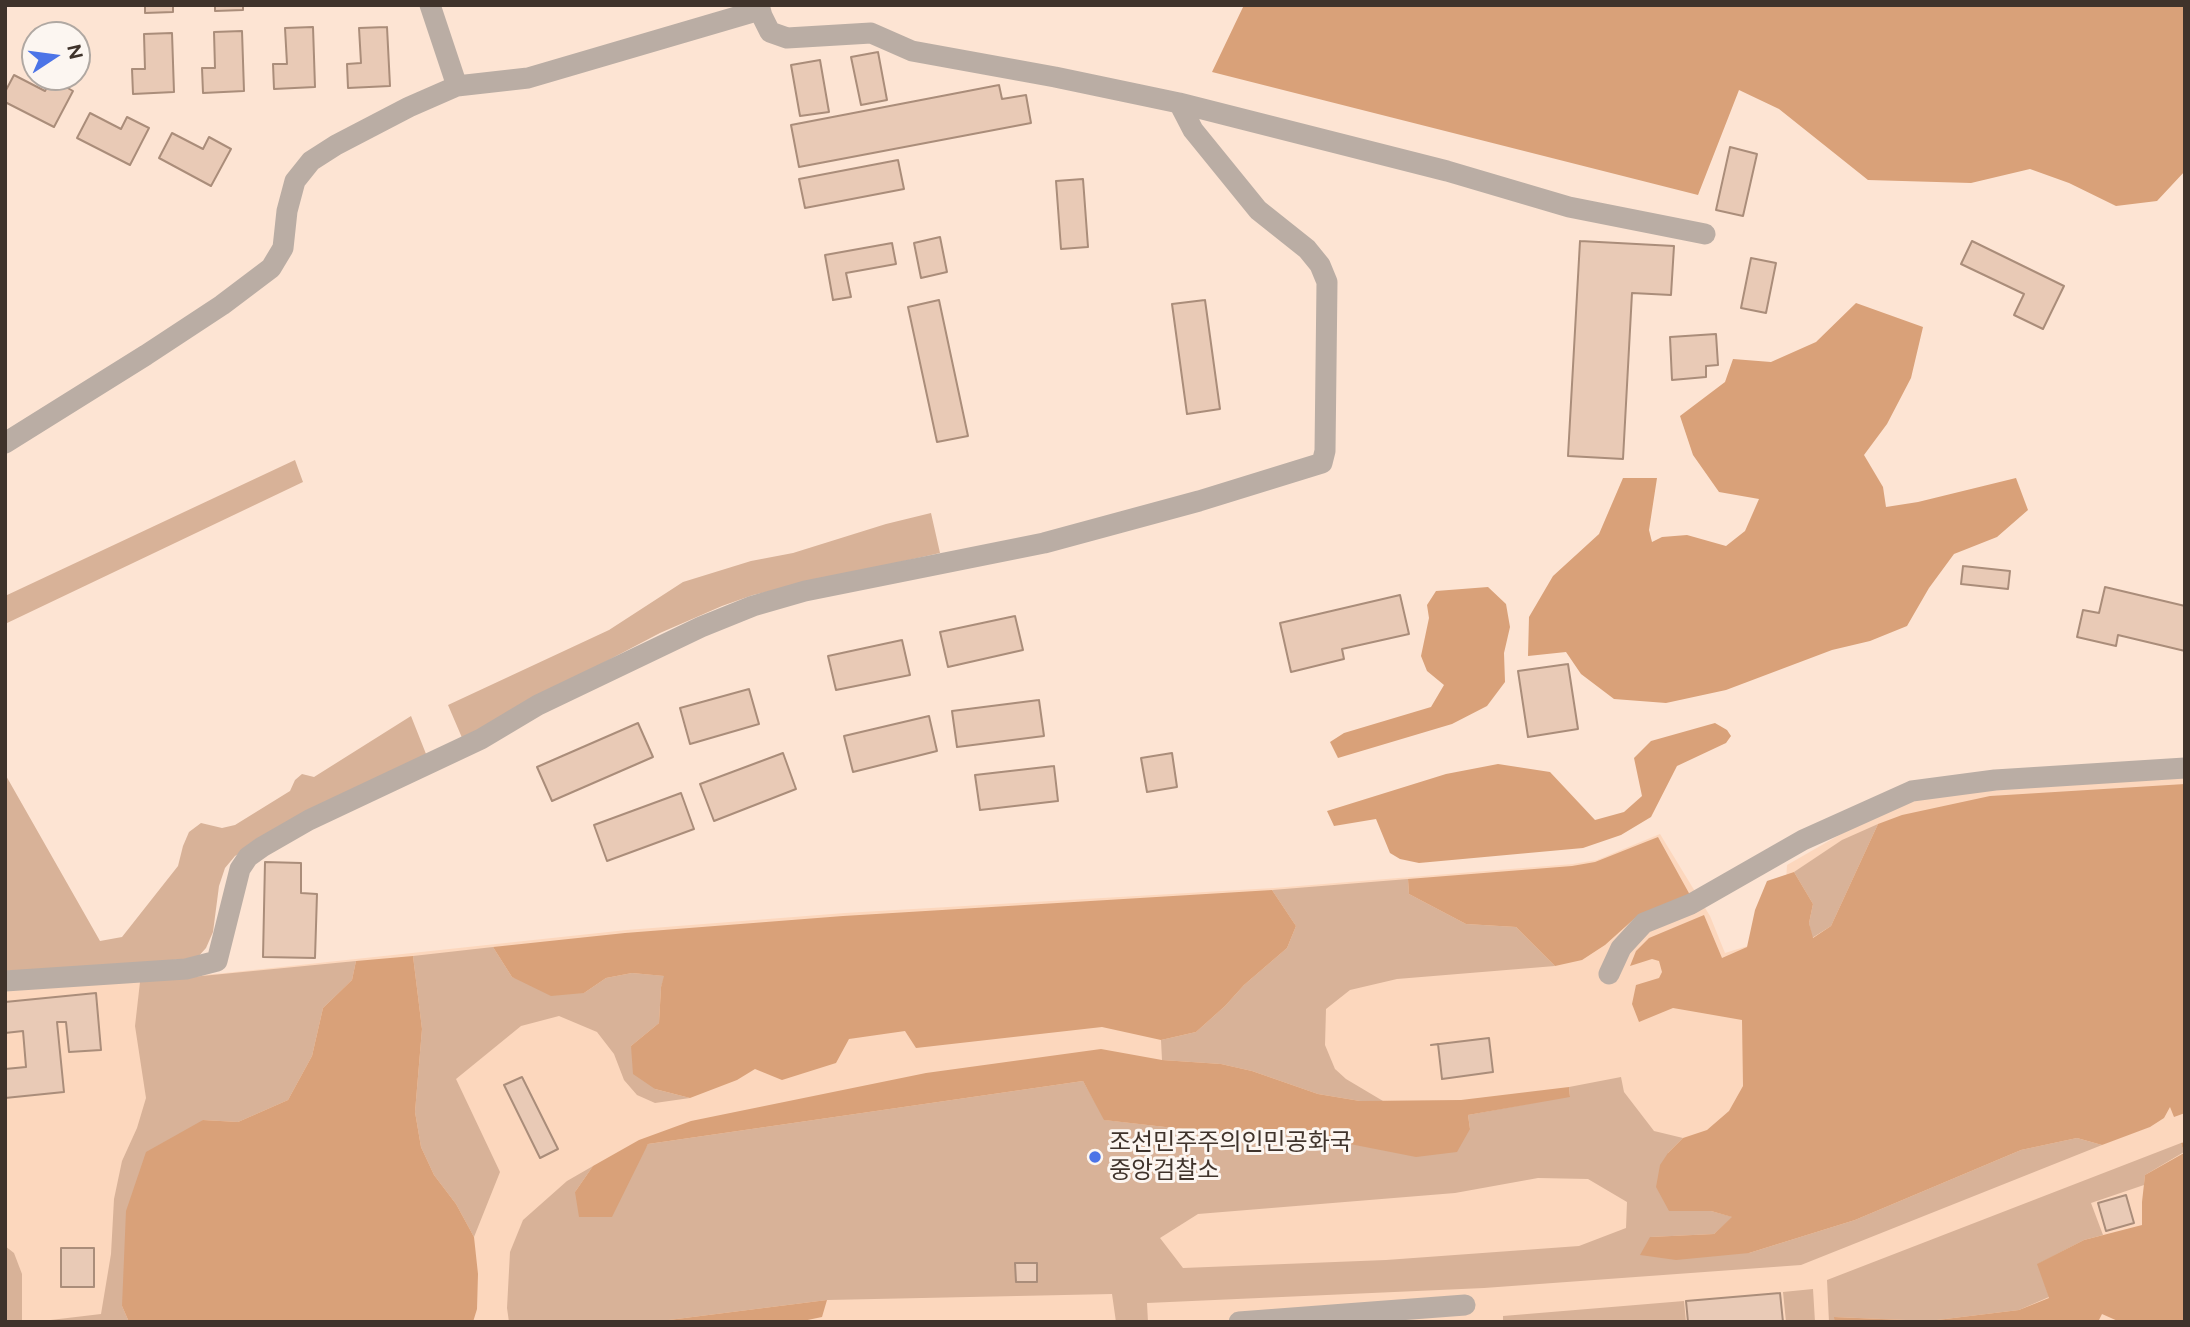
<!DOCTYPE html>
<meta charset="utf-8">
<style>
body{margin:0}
#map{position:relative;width:2190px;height:1327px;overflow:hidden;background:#fde4d3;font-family:Figtree,sans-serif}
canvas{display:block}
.frame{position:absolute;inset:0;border:7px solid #3f332b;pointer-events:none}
.north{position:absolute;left:21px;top:21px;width:70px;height:70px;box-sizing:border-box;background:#fcf6f1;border:2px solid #b0a8a2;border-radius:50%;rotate:77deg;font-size:19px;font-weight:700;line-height:28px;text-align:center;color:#3f332b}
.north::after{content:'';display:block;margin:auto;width:24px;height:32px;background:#4c74e7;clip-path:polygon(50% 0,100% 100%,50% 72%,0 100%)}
</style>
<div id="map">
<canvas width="2190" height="1327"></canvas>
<div class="frame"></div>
<div class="north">N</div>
</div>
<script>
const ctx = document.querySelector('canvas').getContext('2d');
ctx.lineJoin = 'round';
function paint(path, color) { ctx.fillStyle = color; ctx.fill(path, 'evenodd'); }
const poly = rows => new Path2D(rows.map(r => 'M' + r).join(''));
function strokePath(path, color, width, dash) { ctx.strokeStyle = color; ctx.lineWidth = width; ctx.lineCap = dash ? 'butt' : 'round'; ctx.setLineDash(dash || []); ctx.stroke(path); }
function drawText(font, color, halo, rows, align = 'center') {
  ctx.font = font + ' Figtree,"Noto Sans KR",sans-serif'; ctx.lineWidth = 6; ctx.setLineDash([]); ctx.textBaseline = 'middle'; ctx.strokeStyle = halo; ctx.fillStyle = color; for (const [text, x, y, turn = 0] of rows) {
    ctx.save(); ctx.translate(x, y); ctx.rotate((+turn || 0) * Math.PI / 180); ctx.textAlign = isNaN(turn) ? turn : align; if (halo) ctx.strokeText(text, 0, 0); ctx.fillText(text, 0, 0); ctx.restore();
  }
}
const built = poly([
 [2185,775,2185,1322,5,1322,5,991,225,973,627,930,845,913,1274,888,1573,864,1597,860,1660,834,1710,916,1725,953,1783,935,1787,865,1883,810,1918,799,1949,792]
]);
const green = poly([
 [295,460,303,482,5,624,5,596],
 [931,513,940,553,753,595,722,606,660,633,542,695,463,740,448,705,609,630,683,582,751,561,793,553,886,524],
 [411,716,428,759,268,836,235,856,225,868,219,886,213,932,206,948,197,958,5,974,5,774,100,941,122,937,178,866,183,846,189,832,201,823,222,828,235,825,290,791,295,780,302,774,314,777],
 [1878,824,1831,926,1812,938,1809,923,1813,904,1794,872,1842,840],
 [1408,879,1409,894,1466,924,1516,927,1555,966,1397,979,1350,990,1326,1009,1325,1045,1335,1069,1346,1079,1383,1101,1360,1101,1318,1094,1252,1071,1221,1064,1162,1060,1161,1040,1196,1032,1225,1006,1244,985,1287,948,1296,926,1272,890],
 [493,947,512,977,584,993,606,978,632,973,665,976,661,987,659,1023,631,1046,655,1089,690,1098,655,1103,637,1095,624,1080,614,1054,597,1032,559,1016,521,1026,456,1079,500,1172,474,1237,456,1204,434,1175,421,1147,415,1112,422,1029,413,956],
 [356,961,352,980,323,1008,312,1056,288,1100,238,1122,203,1120,122,1306,129,1322,34,1322,101,1314,111,1254,114,1199,122,1161,137,1128,146,1098,135,1026,140,982],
 [1621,1077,1624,1092,1654,1131,1683,1138,1668,1153,1669,1211,1711,1211,1733,1217,1714,1234,1650,1237,1749,1253,1855,1220,2021,1150,2077,1138,2102,1145,1801,1265,1484,1288,1147,1303,1148,1322,1116,1322,1112,1294,827,1300,653,1322,509,1322,507,1308,510,1252,523,1220,567,1181,593,1166,575,1192,641,1155,648,1144,1083,1081,1105,1120,1235,1135,1294,1133,1350,1143,1470,1129,1468,1115,1570,1096,1569,1087],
 [1538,1178,1588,1179,1627,1202,1626,1228,1579,1246,1386,1260,1183,1268,1160,1238,1198,1214,1455,1193],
 [2181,1143,2184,1152,2145,1175,2144,1185,2091,1203,2103,1235,2084,1240,2038,1264,2049,1297,2019,1310,1929,1321,1835,1317,1835,1322,1829,1322,1827,1280],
 [5,1246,14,1253,22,1274,22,1322,5,1322],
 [1813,1289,1815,1322,1786,1322,1783,1292],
 [1684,1301,1686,1322,1503,1322,1503,1316]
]);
const forest = poly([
 [1244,5,2185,5,2185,171,2157,201,2116,206,2069,183,2030,169,1971,183,1868,180,1779,109,1739,90,1698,195,1212,72],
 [1856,303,1923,327,1911,378,1887,424,1864,455,1883,487,1886,507,1918,502,2016,478,2028,510,1997,537,1954,554,1929,588,1907,626,1870,641,1832,650,1726,690,1666,703,1614,699,1581,674,1566,652,1528,656,1529,617,1553,576,1599,534,1623,478,1657,478,1649,530,1652,542,1662,537,1687,535,1726,546,1745,531,1759,499,1719,492,1693,455,1680,416,1725,382,1733,359,1771,362,1816,342],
 [1488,587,1506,604,1510,627,1504,653,1505,682,1487,706,1452,724,1338,758,1330,742,1344,733,1431,707,1444,685,1427,671,1421,656,1429,618,1427,605,1436,591],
 [1715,723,1727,730,1731,736,1726,743,1677,766,1651,817,1621,835,1583,848,1419,863,1400,859,1390,853,1376,819,1334,826,1327,811,1446,774,1498,764,1550,772,1595,820,1624,812,1642,796,1634,758,1651,741],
 [2185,784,2185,1113,2174,1117,2170,1107,2164,1118,2150,1127,2102,1145,2077,1138,2021,1150,1855,1220,1749,1253,1676,1260,1640,1255,1650,1237,1714,1234,1732,1217,1711,1211,1669,1211,1656,1187,1660,1165,1668,1153,1683,1138,1707,1130,1729,1111,1743,1086,1742,1020,1673,1008,1639,1022,1632,1004,1636,985,1659,978,1662,972,1659,961,1652,959,1630,966,1636,951,1649,938,1704,915,1722,958,1747,947,1755,910,1767,881,1794,872,1813,904,1809,923,1813,938,1831,926,1878,824,1902,815,1990,796],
 [1658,837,1690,895,1635,918,1605,945,1582,960,1555,966,1516,927,1466,924,1409,894,1408,879,1572,866,1595,862],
 [1272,890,1296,926,1287,948,1244,985,1225,1006,1196,1032,1161,1040,1102,1027,916,1048,905,1031,849,1039,836,1063,782,1080,755,1069,737,1080,690,1098,655,1089,633,1074,631,1046,659,1023,661,987,664,976,632,973,606,978,584,993,551,996,512,977,493,947,625,933,843,916],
 [413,956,422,1029,415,1112,421,1147,434,1175,456,1204,474,1237,478,1274,477,1309,473,1322,129,1322,122,1306,126,1211,146,1152,203,1120,238,1122,288,1100,312,1056,323,1008,352,980,356,961],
 [1101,1049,1162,1060,1221,1064,1252,1071,1318,1094,1360,1101,1461,1100,1569,1087,1570,1097,1468,1115,1470,1129,1457,1152,1416,1157,1294,1133,1235,1135,1104,1120,1083,1081,648,1144,612,1217,579,1217,575,1192,593,1166,639,1140,691,1121,926,1073],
 [2185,1142,2185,1322,2120,1322,2102,1314,2098,1322,1835,1322,1834,1317,1929,1321,2019,1310,2049,1298,2037,1264,2084,1240,2142,1225,2142,1202,2145,1175,2184,1153,2181,1143],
 [827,1300,822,1317,798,1322,653,1322]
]);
const building = poly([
 [145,5,173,5,173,12,145,13,145,5],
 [215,5,243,5,243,10,215,11,215,5],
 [313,27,315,87,274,89,273,64,287,64,285,28,313,27],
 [387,27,390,86,348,88,347,64,361,63,359,28,387,27],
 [242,31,244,91,203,93,202,68,215,68,214,32,242,31],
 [172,33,174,92,133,94,132,69,145,69,144,34,172,33],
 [878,52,887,100,861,105,851,57,878,52],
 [820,60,829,112,800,116,791,65,820,60],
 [14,75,45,91,52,79,73,91,54,127,5,102,5,92,14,75],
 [999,85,1002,99,1026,95,1031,123,799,167,791,125,999,85],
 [90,113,121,129,127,117,149,128,130,165,77,138,90,113],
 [172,133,203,149,209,137,231,149,211,186,159,158,172,133],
 [1730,147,1757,154,1743,216,1716,210,1730,147],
 [898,160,904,189,805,208,799,179,898,160],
 [1083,179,1088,247,1061,249,1056,181,1083,179],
 [940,237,947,272,921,278,914,243,940,237],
 [1580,241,1674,246,1671,295,1632,293,1623,459,1568,456,1580,241],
 [1972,241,2064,286,2043,329,2014,315,2024,294,1961,264,1972,241],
 [892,243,896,264,846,273,851,297,833,300,825,255,892,243],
 [1751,258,1776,263,1766,313,1741,308,1751,258],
 [939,300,968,436,937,442,908,307,939,300],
 [1205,300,1220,409,1187,414,1172,304,1205,300],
 [1716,334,1718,365,1706,366,1706,377,1672,380,1670,337,1716,334],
 [1963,566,2010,571,2008,589,1961,584,1963,566],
 [2105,587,2185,606,2185,651,2118,635,2116,646,2077,637,2083,610,2099,613,2105,587],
 [1400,595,1409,634,1342,649,1344,659,1291,672,1280,623,1400,595],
 [1015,616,1023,650,948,667,940,632,1015,616],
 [902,640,910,675,836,690,828,656,902,640],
 [1568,664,1578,729,1528,737,1518,671,1568,664],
 [749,689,759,724,690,744,680,708,749,689],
 [1039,700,1044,736,957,747,952,711,1039,700],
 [929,716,937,751,853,772,844,736,929,716],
 [638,723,653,757,552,801,537,767,638,723],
 [783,753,796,789,714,821,700,784,783,753],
 [1172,753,1177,787,1147,792,1141,758,1172,753],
 [1054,766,1058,801,980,810,975,775,1054,766],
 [681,793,694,829,607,861,594,825,681,793],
 [265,862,301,863,301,893,317,894,315,958,263,957,265,862],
 [96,993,101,1050,69,1052,66,1022,57,1022,64,1092,5,1098,5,1069,26,1067,23,1031,5,1033,5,1002,96,993],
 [1489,1038,1493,1072,1442,1079,1438,1044,1431,1045,1489,1038],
 [522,1077,558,1149,540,1158,504,1085,522,1077],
 [2126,1195,2134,1223,2106,1231,2098,1203,2126,1195],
 [61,1248,94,1248,94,1287,61,1287,61,1248],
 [1015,1263,1037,1263,1037,1282,1016,1282,1015,1263],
 [1780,1293,1783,1322,1688,1322,1686,1301,1780,1293]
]);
const minor = poly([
 [430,5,457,86],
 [759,5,762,16,770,32,787,38,871,33,912,51,1055,77,1179,103,1447,171,1569,207,1705,234],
 [5,443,146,355,222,305,271,268,283,248,287,211,295,181,311,161,336,145,409,107,457,86,528,78,760,10],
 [1609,974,1621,948,1644,923,1691,904,1803,840,1912,791,1995,780,2185,768],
 [5,981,186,969,217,961,240,869,248,857,262,847,309,820,481,739,538,705,701,627,753,606,805,591,1044,543,1199,501,1322,463,1325,451,1327,282,1320,265,1307,249,1258,210,1193,130,1179,103],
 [1239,1322,1465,1305]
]);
const markers = [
 [1095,1157,7,"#4c74e7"]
];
const poiNames = [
 ["조선민주주의인민공화국",1109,1143],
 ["중앙검찰소",1109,1171]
];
paint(built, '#fcd7bd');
paint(green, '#d8b298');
paint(forest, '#d9a179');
paint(building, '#e9cab6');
strokePath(building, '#aa8d7a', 2);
strokePath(minor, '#baada4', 21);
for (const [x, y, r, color] of markers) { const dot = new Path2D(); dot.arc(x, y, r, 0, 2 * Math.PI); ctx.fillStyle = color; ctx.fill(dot); strokePath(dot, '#fcf6f1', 2.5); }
drawText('24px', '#3f332b', '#fcf6f1', poiNames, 'left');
</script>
